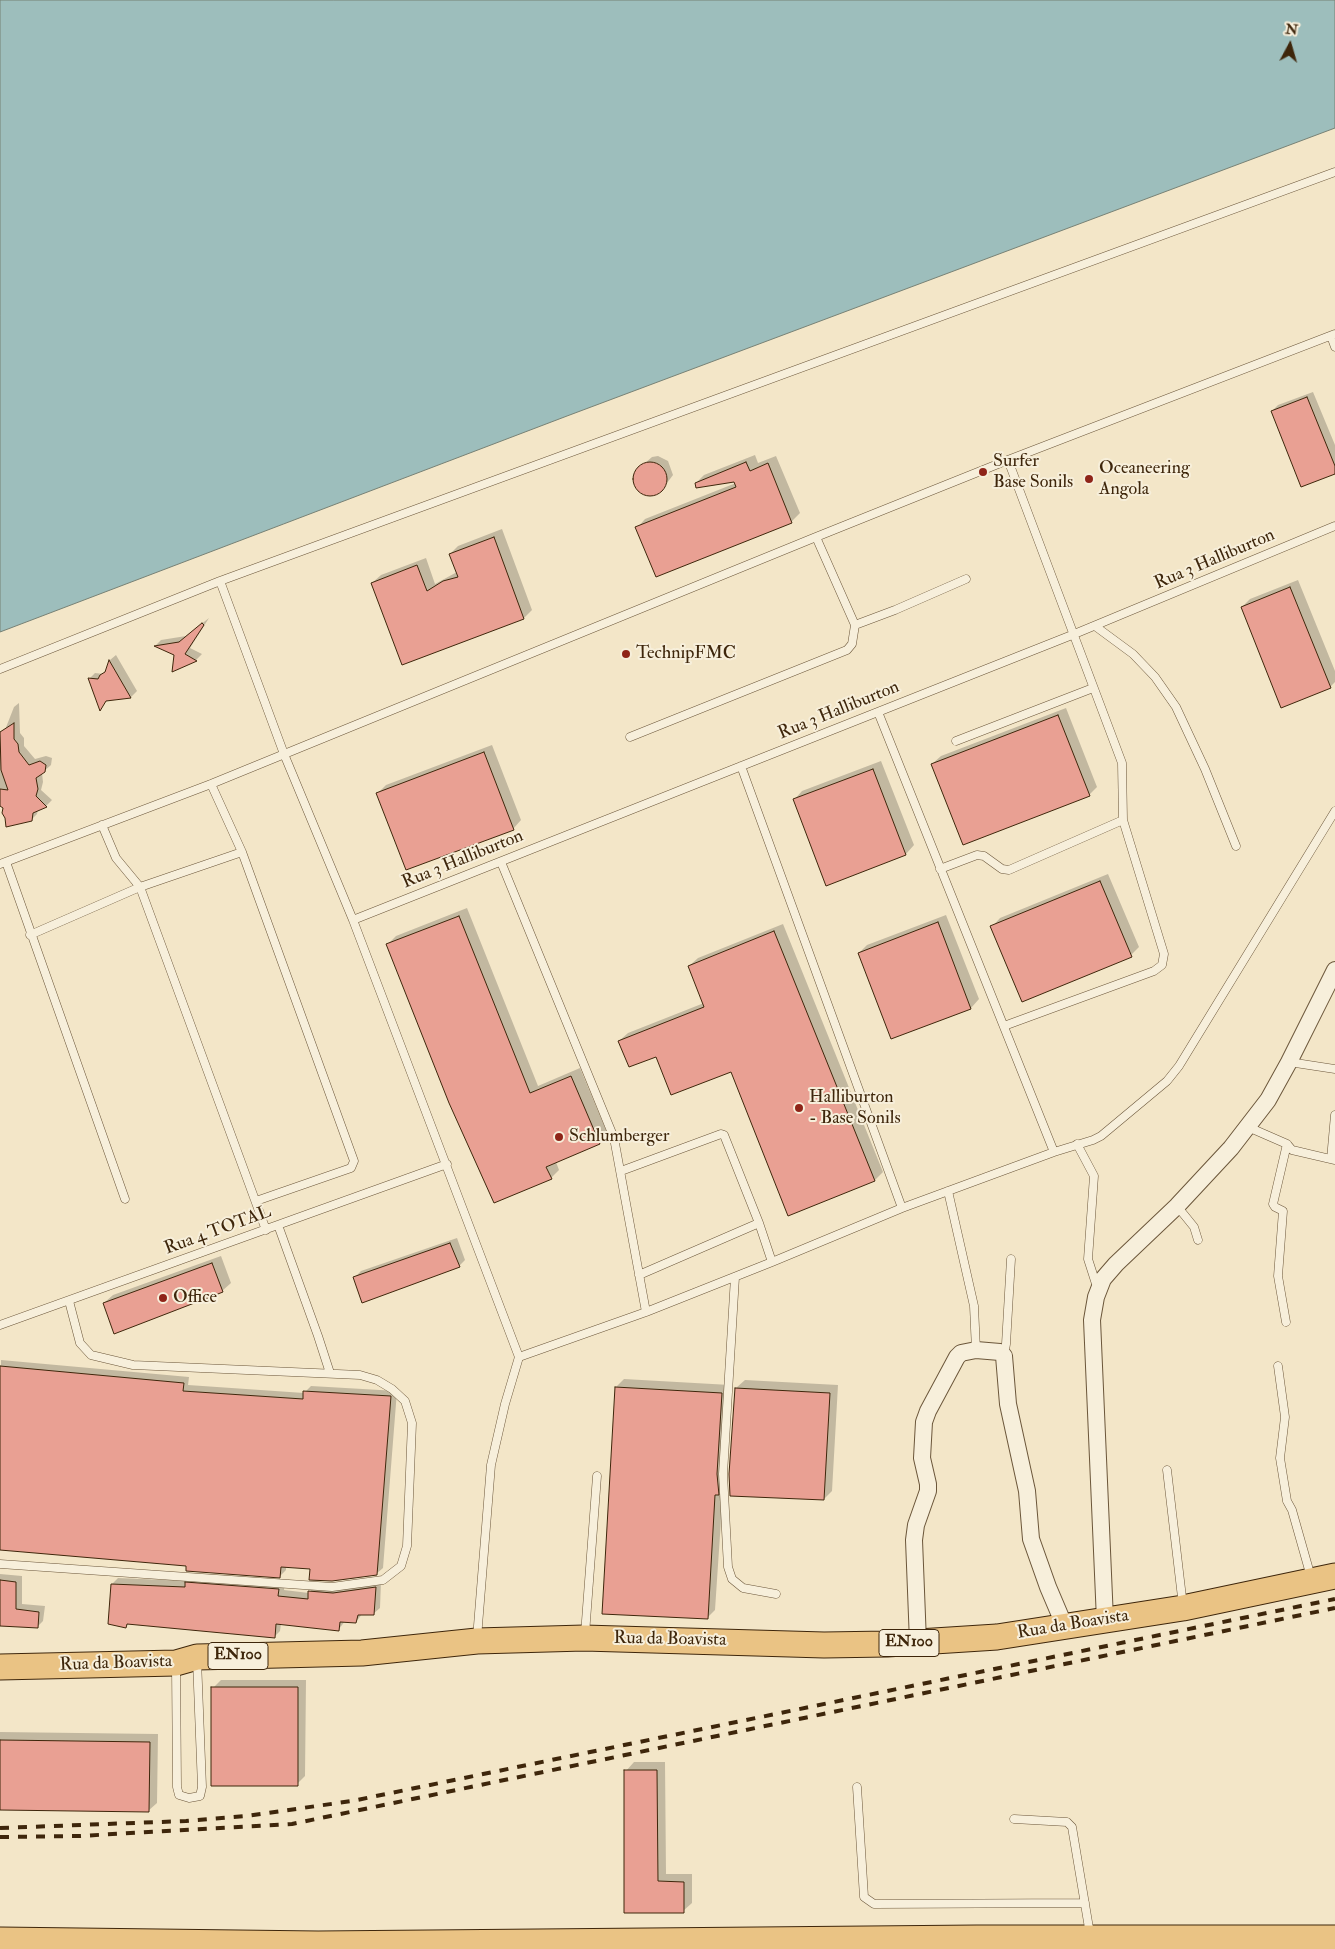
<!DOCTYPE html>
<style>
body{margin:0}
#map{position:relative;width:1335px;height:1949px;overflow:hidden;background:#f3e6c8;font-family:"IM FELL Double Pica",serif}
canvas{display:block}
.north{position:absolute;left:1265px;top:20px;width:50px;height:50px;-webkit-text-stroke:4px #f7efdb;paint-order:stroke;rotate:6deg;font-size:14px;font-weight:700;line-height:20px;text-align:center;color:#3e260b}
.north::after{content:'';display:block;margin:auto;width:18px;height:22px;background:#3e260b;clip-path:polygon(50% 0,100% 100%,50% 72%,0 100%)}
</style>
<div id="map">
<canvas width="1335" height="1949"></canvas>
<div class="north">N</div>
</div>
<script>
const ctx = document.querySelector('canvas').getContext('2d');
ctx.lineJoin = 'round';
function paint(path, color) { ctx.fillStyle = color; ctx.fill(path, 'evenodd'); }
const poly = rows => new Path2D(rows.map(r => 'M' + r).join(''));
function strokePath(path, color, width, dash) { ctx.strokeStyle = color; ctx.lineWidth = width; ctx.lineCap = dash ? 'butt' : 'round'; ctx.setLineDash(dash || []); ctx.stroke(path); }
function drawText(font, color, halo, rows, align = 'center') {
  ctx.font = font + ' "IM FELL Double Pica",serif'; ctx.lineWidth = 4; ctx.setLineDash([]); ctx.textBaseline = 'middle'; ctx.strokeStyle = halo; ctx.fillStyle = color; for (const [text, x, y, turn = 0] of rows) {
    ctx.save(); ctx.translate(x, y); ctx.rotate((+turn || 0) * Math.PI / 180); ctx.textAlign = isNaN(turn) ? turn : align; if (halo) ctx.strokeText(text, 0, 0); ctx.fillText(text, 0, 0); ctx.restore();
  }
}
const water = poly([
 [0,0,1335,0,1335,128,567,416,0,632,0,0]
]);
const shadow = poly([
 [1313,392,1335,445,1335,473,1272,411,1278,405],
 [755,455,758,463,776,456,800,513,791,522,637,528,645,519,736,483,735,480,696,483,704,475],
 [658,456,668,461,673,475,667,483,655,493,642,493,635,483,636,471,652,457],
 [502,529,532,610,524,618,403,663,372,583,381,575,426,558,435,584,457,572,450,554,458,546],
 [1298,580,1335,671,1335,682,1330,687,1242,607,1250,599],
 [209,618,190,648,202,654,196,660,173,670,175,654,156,645,161,640,186,636],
 [116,655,137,691,131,697,108,699,100,709,89,679,95,673,103,674,107,670,110,660],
 [19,703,20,733,24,738,24,746,35,759,46,756,52,758,51,765,42,773,43,782,41,790,52,800,46,806,38,809,37,814,31,820,4,809,0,802,0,737,3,735,14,707],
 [1066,708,1097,787,1089,795,932,764,941,756],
 [492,745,521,820,513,829,378,793,386,785],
 [881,761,914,845,906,854,827,884,794,800,802,791],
 [1108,874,1139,947,1131,955,992,927,1000,918],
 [467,908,538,1086,580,1068,608,1135,600,1143,556,1162,559,1170,551,1178,387,945,396,936],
 [946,915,979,999,971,1008,892,1038,859,953,867,945],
 [783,924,883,1172,875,1180,731,1071,656,1056,619,1041,628,1033,704,1003,689,966,698,958],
 [457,1238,465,1260,459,1266,355,1277,361,1271],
 [221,1256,231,1283,222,1291,104,1303,113,1295],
 [1,1360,189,1377,188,1385,304,1393,311,1386,397,1391,383,1568,376,1574,286,1566,286,1570,280,1576,188,1565,0,1549],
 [624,1379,730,1385,715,1610,707,1618,616,1387],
 [745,1380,838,1385,832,1491,824,1499,736,1388],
 [0,1574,22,1576,22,1604,45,1606,43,1621,37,1627,0,1624],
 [193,1577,285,1583,284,1590,309,1593,315,1585,381,1581,380,1608,373,1614,362,1614,356,1622,345,1621,339,1629,281,1624,280,1631,274,1637,129,1623,126,1626,112,1584,118,1578,188,1581],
 [221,1680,306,1680,305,1776,297,1784,213,1688],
 [0,1732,158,1734,157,1803,148,1811,0,1808],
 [634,1762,665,1762,666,1874,692,1874,692,1903,683,1911,625,1912,626,1771]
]);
const building = poly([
 [1307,397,1335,466,1335,474,1301,487,1271,411,1307,397],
 [746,462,750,471,768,463,792,523,656,577,635,527,736,487,734,482,696,488,695,483,746,462],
 '633 479a17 17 0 1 1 34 0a17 17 0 1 1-34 0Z',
 [494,537,524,619,402,665,371,583,417,565,427,591,443,581,458,577,449,554,494,537],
 [1290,587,1331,688,1281,708,1241,607,1290,587],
 [202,623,204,625,185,654,197,661,172,672,174,655,154,646,179,642,202,623],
 [109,660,131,698,106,701,100,711,88,678,98,679,100,675,105,672,109,660],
 [1058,715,1090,796,963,845,931,764,1058,715],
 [14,723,14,739,18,744,19,752,29,765,40,761,46,765,45,772,36,778,38,789,36,796,47,807,33,813,32,821,6,827,5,818,2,813,3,808,0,806,0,789,8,790,1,770,0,732,14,723],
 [484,752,514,830,406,870,376,793,484,752],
 [873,769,906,855,826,886,793,799,873,769],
 [1100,881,1132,957,1022,1002,990,926,1100,881],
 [459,916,530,1093,571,1076,600,1144,546,1167,552,1179,494,1203,449,1103,386,944,459,916],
 [938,922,971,1009,891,1039,858,953,938,922],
 [774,931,875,1181,788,1216,731,1072,671,1095,656,1057,629,1067,618,1041,704,1007,688,966,774,931],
 [450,1243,460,1267,362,1303,353,1277,450,1243],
 [212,1263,223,1292,114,1334,103,1303,212,1263],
 [0,1366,184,1383,183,1391,303,1399,303,1391,391,1396,377,1575,332,1581,309,1580,310,1569,281,1567,280,1578,186,1571,186,1566,0,1550,0,1366],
 [615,1387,722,1393,717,1474,719,1495,715,1495,708,1619,602,1614,615,1387],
 [735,1388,830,1393,824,1500,730,1496,729,1474,735,1388],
 [0,1580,16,1582,16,1609,39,1612,38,1628,0,1626,0,1580],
 [185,1582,279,1589,278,1596,308,1599,308,1591,333,1593,376,1587,374,1615,358,1615,356,1623,340,1622,339,1631,276,1624,275,1638,127,1624,126,1628,108,1624,111,1584,185,1587,185,1582],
 [211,1687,298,1687,298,1786,211,1786,211,1687],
 [0,1740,150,1742,149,1812,0,1810,0,1740],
 [624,1770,657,1770,658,1881,684,1882,684,1913,624,1913,624,1770]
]);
const service = poly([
 [1331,336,1335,347],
 [816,537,855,625],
 [220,581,284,754,353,920,519,1357,646,1312,772,1262,902,1208,1054,1152,1093,1140,1101,1136,1167,1081,1179,1066,1335,811],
 [1095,626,1133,654,1155,677,1176,707,1205,769,1236,846],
 [0,669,220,581,1335,172],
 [878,712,1054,1152],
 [630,737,847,650,852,644,855,625,895,610,966,579],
 [956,741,1093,688],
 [741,766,902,1208],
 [211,784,242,852,354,1161,351,1168,256,1201],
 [102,825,116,858,140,887,266,1230],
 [6,862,125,1199],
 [501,862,614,1138,646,1312],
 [0,864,211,784,816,537,1008,460,1335,334],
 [940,869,977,855,984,856,1002,869,1009,870,1123,820],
 [353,920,1072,635,1335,526],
 [30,935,140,887,242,852],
 [1004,1026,1154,971,1162,965,1164,954,1123,820,1122,763,1008,460],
 [1289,1062,1335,1069],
 [1248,1127,1287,1144,1292,1150,1335,1160],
 [1077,1144,1094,1176,1088,1259,1097,1287],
 [1331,1159,1335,1115],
 [621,1171,721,1134,724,1135,759,1223,772,1262],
 [948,1191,974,1306,976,1350],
 [1177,1206,1194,1227,1198,1240],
 [278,1225,318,1336,330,1373],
 [639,1275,759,1223],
 [735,1277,723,1474,728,1567,732,1579,743,1588,776,1594],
 [1286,1322,1278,1276,1283,1211,1275,1207,1273,1204,1287,1144],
 [0,1325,447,1164],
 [1004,1356,1006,1344,1011,1259],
 [1278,1366,1285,1417,1280,1458,1287,1501,1292,1510,1311,1577],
 [1167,1470,1183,1606],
 [0,1564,332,1587,383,1580,401,1566,407,1546,412,1423,405,1401,392,1389,377,1380,360,1375,133,1365,91,1355,80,1343,69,1301],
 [585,1634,597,1476],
 [477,1638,491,1465,505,1404,519,1357],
 [176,1665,177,1787,179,1795,189,1798,200,1796,202,1787,197,1660],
 [857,1787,864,1897,874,1904,1085,1903],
 [1014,1819,1067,1822,1072,1827,1090,1934]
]);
const minor = poly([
 [1105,1620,1092,1320,1096,1297,1103,1279,1116,1264,1177,1206,1231,1148,1268,1100,1289,1062,1335,970],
 [918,1642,914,1540,916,1525,928,1491,928,1484,922,1458,924,1422,928,1411,957,1357,961,1353,976,1350,1000,1352,1004,1356,1008,1404,1027,1491,1031,1539,1048,1587,1065,1627]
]);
const primary = poly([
 [0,1667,176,1663,197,1657,362,1653,477,1641,584,1638,824,1645,887,1644,997,1637,1183,1608,1335,1576],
 [0,1940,318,1944,977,1938,1335,1938]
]);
const rail = poly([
 [0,1828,186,1821,246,1816,352,1801,1335,1599],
 [0,1837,79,1836,292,1824,1335,1608]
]);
const markers = [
 [983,472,5,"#8f2418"],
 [1089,479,5,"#8f2418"],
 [626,654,5,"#8f2418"],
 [799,1108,5,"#8f2418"],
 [559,1137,5,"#8f2418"],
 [163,1298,5,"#8f2418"]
];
const shields = [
 [909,1643,60],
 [238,1656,60]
];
const shieldNames = [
 ["EN100",909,1643],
 ["EN100",238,1656]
];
const poiNames = [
 ["Surfer",993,462],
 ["Base Sonils",993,483],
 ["Oceaneering",1099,469],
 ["Angola",1099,490],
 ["TechnipFMC",636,654],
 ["Halliburton",809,1098],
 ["- Base Sonils",809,1119],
 ["Schlumberger",569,1137],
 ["Office",173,1298]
];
const streetNames = [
 ["Rua 3 Halliburton",1215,560,-23],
 ["Rua 3 Halliburton",839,711,-22],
 ["Rua 3 Halliburton",463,860,-22],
 ["Rua 4 TOTAL",218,1231,-20],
 ["Rua da Boavista",1073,1625,-9],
 ["Rua da Boavista",670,1640,1],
 ["Rua da Boavista",116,1664,-2]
];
paint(water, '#9dbebc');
strokePath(water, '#778175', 1);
paint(shadow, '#0003');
paint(building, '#e9a093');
strokePath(building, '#3e260b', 1);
strokePath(service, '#6b563a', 9);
strokePath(minor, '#6b563a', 18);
strokePath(primary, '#3e260b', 27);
strokePath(service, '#f7efdb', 8);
strokePath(minor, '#f7efdb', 16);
strokePath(primary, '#eac384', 25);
strokePath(rail, '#3e260b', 4, [9, 9]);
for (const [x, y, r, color] of markers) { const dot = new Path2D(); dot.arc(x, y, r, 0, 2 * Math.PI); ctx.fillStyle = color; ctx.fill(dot); strokePath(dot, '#f7efdb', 2); }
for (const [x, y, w] of shields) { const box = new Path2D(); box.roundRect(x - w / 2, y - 13.5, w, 27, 4); ctx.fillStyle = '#f7efdb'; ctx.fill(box); strokePath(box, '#3e260b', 1); }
drawText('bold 16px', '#3e260b', null, shieldNames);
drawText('18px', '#3e260b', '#f7efdb', poiNames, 'left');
drawText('18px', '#3e260b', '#f7efdb', streetNames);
</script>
